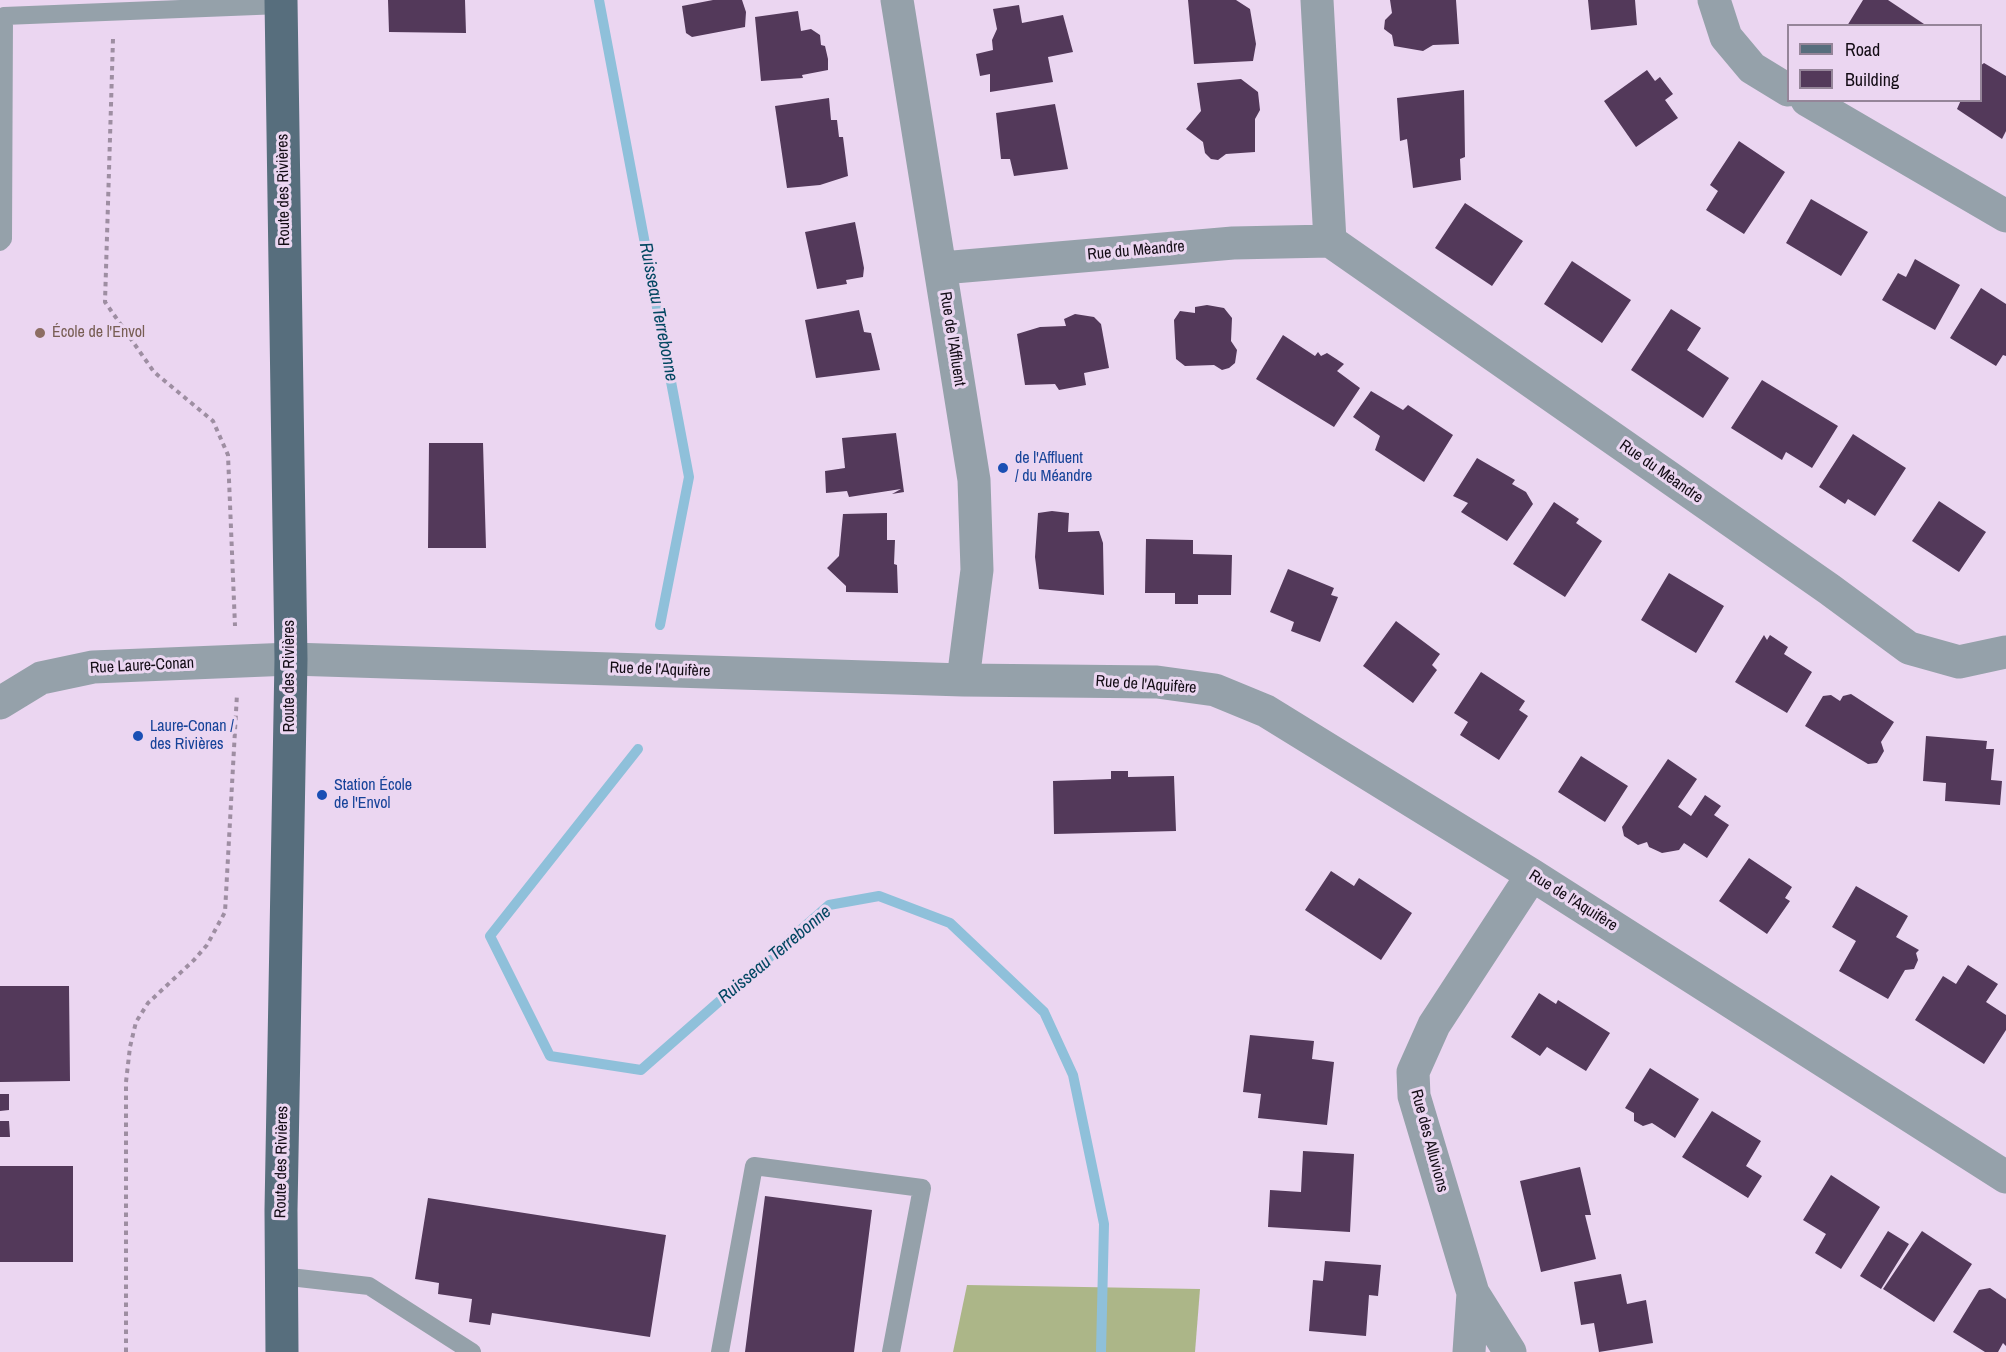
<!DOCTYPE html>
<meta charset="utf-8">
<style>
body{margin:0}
#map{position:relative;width:2006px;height:1352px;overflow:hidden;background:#ebd6f1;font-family:"Archivo Narrow",sans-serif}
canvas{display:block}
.legend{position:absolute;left:1787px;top:24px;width:195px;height:78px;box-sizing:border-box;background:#ebd6f1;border:2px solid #958599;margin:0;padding:8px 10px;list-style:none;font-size:18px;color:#130c15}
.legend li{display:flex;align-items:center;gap:12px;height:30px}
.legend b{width:30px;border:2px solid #958599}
</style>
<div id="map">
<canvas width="2006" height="1352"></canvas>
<ul class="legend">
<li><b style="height:8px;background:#576e7d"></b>Road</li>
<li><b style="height:16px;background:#53395a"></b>Building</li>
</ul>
</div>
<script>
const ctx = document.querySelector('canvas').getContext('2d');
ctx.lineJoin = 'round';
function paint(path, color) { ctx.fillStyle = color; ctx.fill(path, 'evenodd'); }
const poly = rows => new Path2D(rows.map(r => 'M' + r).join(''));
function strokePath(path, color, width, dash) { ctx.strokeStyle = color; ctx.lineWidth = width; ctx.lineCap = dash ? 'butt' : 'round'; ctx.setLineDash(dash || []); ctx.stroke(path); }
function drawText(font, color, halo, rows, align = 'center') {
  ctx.font = font + ' "Archivo Narrow",sans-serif'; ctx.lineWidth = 6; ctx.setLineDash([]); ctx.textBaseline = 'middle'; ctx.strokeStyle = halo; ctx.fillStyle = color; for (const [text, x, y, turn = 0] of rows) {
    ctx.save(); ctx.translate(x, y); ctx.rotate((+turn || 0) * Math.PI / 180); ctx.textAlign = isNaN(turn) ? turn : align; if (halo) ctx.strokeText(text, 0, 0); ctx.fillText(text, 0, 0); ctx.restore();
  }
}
const forest = poly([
 [967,1285,1200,1289,1195,1352,953,1352]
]);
const stream = poly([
 [599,0,689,477,660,625],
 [638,749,490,936,550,1056,641,1070,829,905,879,896,950,923,1044,1012,1073,1075,1104,1224,1101,1352]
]);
const building = poly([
 [388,0,465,0,466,33,389,32],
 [713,0,742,0,746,12,745,27,692,37,686,33,682,6],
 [1188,0,1236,0,1250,9,1256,44,1253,61,1194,64],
 [1390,0,1456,0,1459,44,1433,45,1423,51,1394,46,1392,35,1384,29,1385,20,1392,13],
 [1588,0,1635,0,1637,25,1591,30],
 [1863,0,1888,0,1927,26,1847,26],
 [1019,5,1022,23,1063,15,1073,52,1048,57,1053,82,990,92,990,74,980,76,976,54,993,50,992,40,997,29,993,9],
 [798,11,801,31,811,29,820,35,821,45,825,46,828,59,828,70,802,75,803,78,761,81,755,17],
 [1984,63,2006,76,2006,131,2002,139,1957,109,1961,100,1980,100,1980,66],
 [1647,70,1655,81,1660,77,1673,94,1665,100,1678,118,1636,147,1604,101],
 [1241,79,1258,92,1260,110,1255,119,1255,152,1226,154,1218,160,1211,159,1205,153,1203,142,1186,129,1201,111,1197,83],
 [1464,90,1465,157,1460,159,1461,180,1413,188,1407,139,1400,141,1397,98],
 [829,98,831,120,837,120,839,137,843,137,848,176,820,185,787,188,775,106],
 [1055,104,1068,169,1014,176,1010,159,1001,159,996,113],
 [1739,141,1785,172,1744,234,1706,210,1718,191,1710,185],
 [1811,199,1868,232,1841,276,1786,243],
 [1465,203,1523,241,1492,286,1435,248],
 [855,222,864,268,863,277,846,280,847,284,817,289,805,232],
 [1915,259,1960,285,1935,330,1882,300,1898,273,1906,277],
 [1572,261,1631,300,1602,343,1544,304],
 [1981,288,2006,304,2006,356,2003,355,1996,366,1950,338],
 [1207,305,1224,308,1232,318,1231,341,1237,350,1235,363,1229,368,1222,370,1214,365,1185,366,1176,359,1174,320,1180,311,1195,313,1195,307],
 [1671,309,1701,328,1687,350,1729,378,1703,418,1631,370],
 [859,310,864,332,871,333,880,370,816,378,805,320],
 [1075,314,1094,317,1101,324,1109,368,1084,373,1086,385,1059,390,1055,384,1025,385,1017,334,1040,327,1066,326,1064,319],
 [1283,335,1315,356,1318,352,1321,356,1327,353,1344,364,1337,371,1360,388,1334,427,1256,379],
 [1762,380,1838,426,1812,468,1786,452,1782,460,1731,428],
 [1371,391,1403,410,1408,405,1453,435,1424,482,1375,450,1380,436,1353,417],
 [896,433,904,492,892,494,901,489,849,497,847,491,826,493,825,471,845,468,842,438],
 [1853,434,1906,468,1875,516,1848,499,1845,504,1819,487],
 [429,443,483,443,486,548,428,548],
 [1477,458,1515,480,1512,484,1526,492,1533,504,1507,541,1461,512,1468,503,1453,496],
 [1939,501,1986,532,1959,572,1912,541],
 [1554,502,1579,519,1576,523,1602,541,1565,597,1513,564],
 [1052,511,1069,513,1068,532,1099,531,1103,543,1104,595,1039,589,1035,557,1038,513],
 [887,513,887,540,895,540,894,564,897,565,898,593,846,592,846,586,827,568,839,556,843,514],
 [1146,539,1193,540,1193,554,1232,555,1231,595,1198,595,1198,604,1175,604,1175,593,1145,593],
 [1288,569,1334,588,1331,595,1338,597,1320,642,1291,631,1294,622,1270,612],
 [1669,573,1724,606,1696,653,1641,620],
 [1396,621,1440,654,1432,665,1437,670,1413,703,1363,666],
 [1764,635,1767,640,1770,635,1788,647,1784,654,1812,672,1787,713,1735,682],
 [1481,672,1525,701,1519,710,1528,716,1499,760,1460,735,1468,722,1454,713],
 [1851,694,1894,722,1881,742,1884,751,1877,763,1868,764,1805,726,1823,696,1831,695,1840,701,1843,696],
 [1926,736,1987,741,1986,749,1994,749,1991,780,2002,781,2000,805,1945,801,1946,783,1923,781],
 [1581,756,1628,786,1605,822,1558,792],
 [1668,759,1697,779,1678,807,1691,816,1705,795,1721,806,1714,815,1729,825,1707,858,1684,843,1679,850,1662,853,1649,847,1647,842,1638,845,1624,836,1622,827],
 [1111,771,1128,771,1128,777,1174,776,1176,831,1054,834,1053,781,1111,779],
 [1749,858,1792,887,1785,898,1790,901,1767,934,1719,901],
 [1331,871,1354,886,1359,878,1412,913,1381,960,1305,910],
 [1856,886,1908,916,1896,937,1919,950,1916,953,1918,960,1914,969,1905,970,1888,999,1839,971,1856,941,1832,927],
 [1968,965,1998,984,1986,1002,2006,1015,2006,1030,1984,1064,1915,1020,1943,976,1956,984],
 [0,986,69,986,70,1081,0,1082],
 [1539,993,1556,1004,1558,1000,1610,1033,1586,1071,1547,1047,1540,1056,1511,1037],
 [1250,1035,1314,1041,1312,1059,1334,1062,1327,1125,1258,1118,1261,1094,1243,1092],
 [1650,1068,1699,1099,1675,1138,1652,1123,1643,1126,1634,1121,1634,1113,1625,1108],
 [0,1094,9,1094,9,1110,0,1111],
 [1712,1111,1761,1141,1746,1166,1762,1176,1748,1198,1682,1157],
 [0,1121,9,1121,10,1137,0,1137],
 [1303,1151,1354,1154,1350,1232,1268,1227,1270,1190,1301,1192],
 [0,1166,73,1166,73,1262,0,1262],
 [1580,1167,1591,1215,1585,1215,1596,1259,1541,1272,1520,1181],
 [1831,1175,1880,1207,1841,1269,1815,1253,1826,1234,1803,1220],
 [765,1196,872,1210,854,1352,745,1352],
 [428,1198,666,1235,650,1337,492,1313,490,1325,469,1322,472,1299,438,1294,439,1283,415,1279],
 [1888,1231,1909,1244,1881,1289,1860,1276],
 [1922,1231,1972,1264,1934,1322,1883,1289],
 [1325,1261,1381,1265,1378,1296,1369,1295,1366,1336,1309,1331,1313,1280,1323,1281],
 [1621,1274,1627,1304,1646,1300,1653,1343,1599,1352,1594,1323,1581,1325,1574,1282],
 [1990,1288,2006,1299,2006,1346,2003,1343,1998,1352,1985,1352,1953,1332,1979,1290]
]);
const path = poly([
 [113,39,105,302,154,372,213,421,228,455,235,626],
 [126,1352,126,1082,130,1047,136,1022,148,1003,194,960,207,945,225,912,237,694]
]);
const service = poly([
 [0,242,3,239,4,16,281,5],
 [281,1276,369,1286,472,1352],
 [720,1352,754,1166,922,1188,891,1352]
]);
const minor = poly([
 [897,0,974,480,977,570,963,680],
 [1317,0,1330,241],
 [1714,0,1726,37,1752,68,1788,90],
 [1807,100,2006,216],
 [942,268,1233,243,1330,241,1829,589,1909,648,1959,662,2006,652],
 [0,703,41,678,93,667,291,659,963,680,1157,682,1215,690,1266,711,1532,875,2006,1177],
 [1469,1352,1473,1293],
 [1510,1352,1473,1293,1414,1096,1413,1072,1434,1025,1532,875]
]);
const primary = poly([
 [281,0,291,659,281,1210,282,1352]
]);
const markers = [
 [40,333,6,"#8d6e63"],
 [1003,468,6,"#1a4fb4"],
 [138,736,6,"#1a4fb4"],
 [322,795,6,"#1a4fb4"]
];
const streetNames = [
 ["Route des Rivières",284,190,-91],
 ["Rue du Mèandre",1136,251,-5],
 ["Rue de l'Affluent",952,339,81],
 ["Rue du Mèandre",1661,472,35],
 ["Rue Laure-Conan",142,666,-3],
 ["Rue de l'Aquifère",660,670,2],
 ["Route des Rivières",290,676,-90],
 ["Rue de l'Aquifère",1146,685,4],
 ["Rue de l'Aquifère",1573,901,32],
 ["Rue des Alluvions",1429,1141,75],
 ["Route des Rivières",282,1162,-89]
];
const educationNames = [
 ["École de l'Envol",52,333]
];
const transitNames = [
 ["de l'Affluent",1015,459],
 ["/ du Méandre",1015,477],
 ["Laure-Conan /",150,727],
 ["des Rivières",150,745],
 ["Station École",334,786],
 ["de l'Envol",334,804]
];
const waterNames = [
 ["Ruisseau Terrebonne",658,312,79],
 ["Ruisseau Terrebonne",775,955,-40]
];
paint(forest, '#acb688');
strokePath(stream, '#8fc0da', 10);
paint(building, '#53395a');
strokePath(path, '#9e8ea2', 4, [4.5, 4.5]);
strokePath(service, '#95a1aa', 18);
strokePath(minor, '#95a1aa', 33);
strokePath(primary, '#576e7d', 33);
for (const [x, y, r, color] of markers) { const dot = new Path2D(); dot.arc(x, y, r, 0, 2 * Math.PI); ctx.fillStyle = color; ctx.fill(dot); strokePath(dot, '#ebd6f1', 2); }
drawText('16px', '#130c15', '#ebd6f1', streetNames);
drawText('16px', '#785e54', '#ebd6f1', educationNames, 'left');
drawText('16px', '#164399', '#ebd6f1', transitNames, 'left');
drawText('italic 18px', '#034762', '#ebd6f1', waterNames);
</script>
